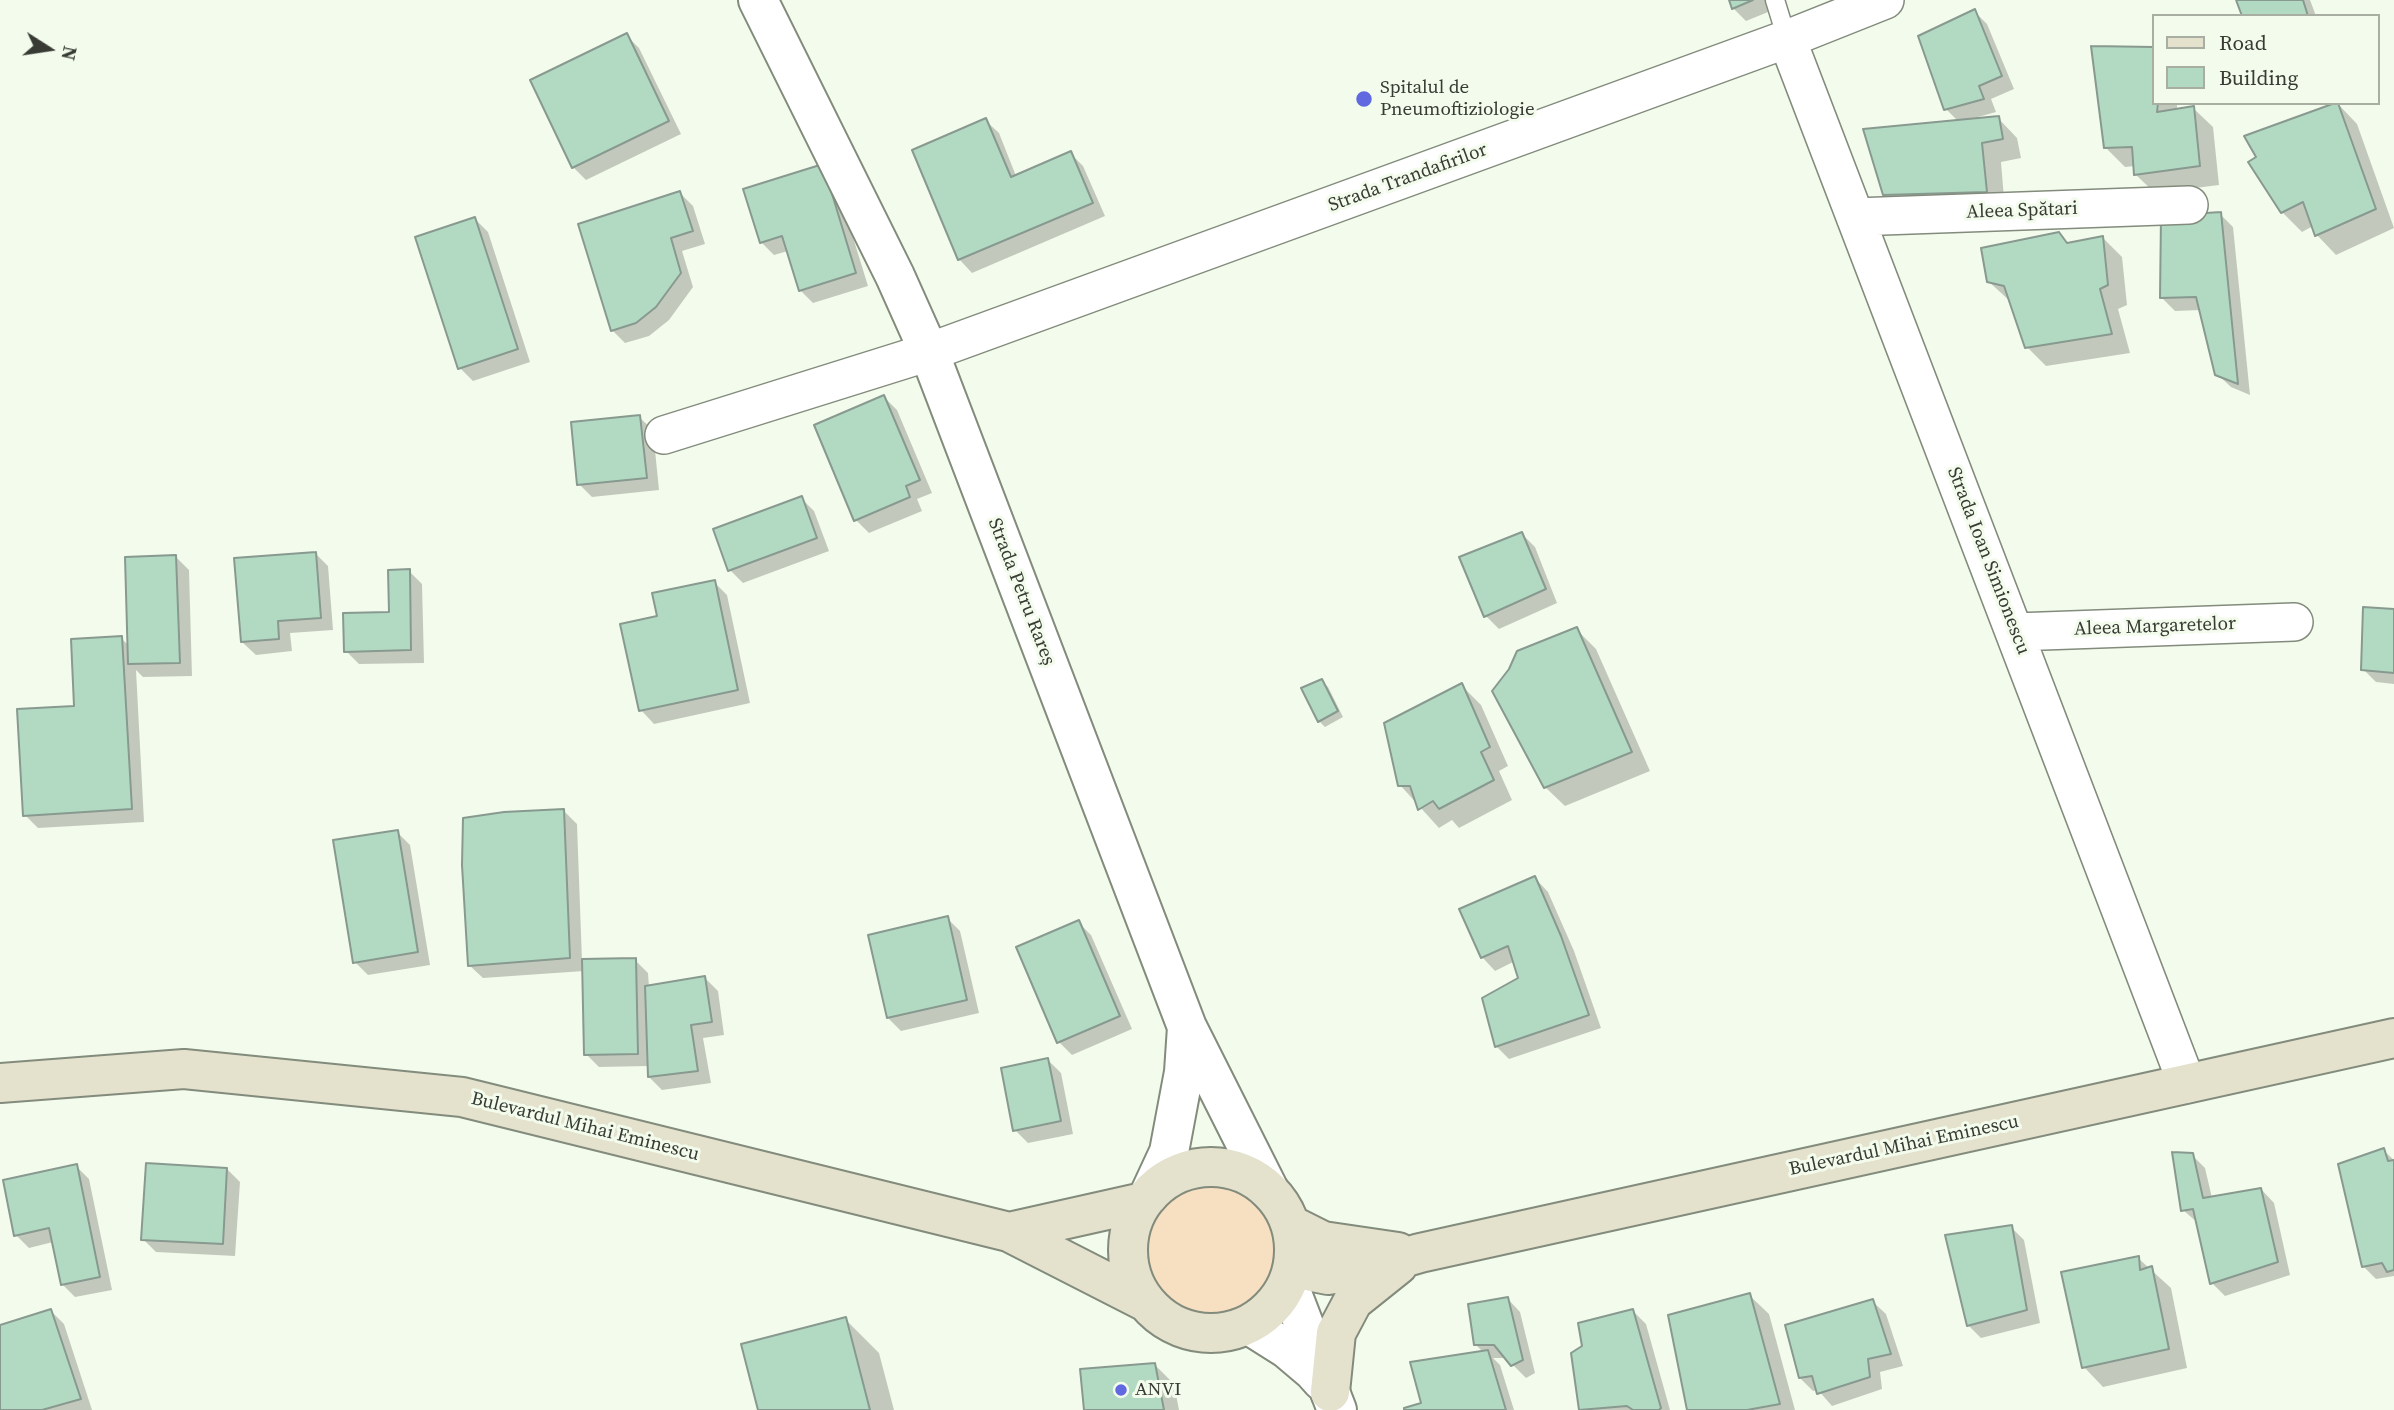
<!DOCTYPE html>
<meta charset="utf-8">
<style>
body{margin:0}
#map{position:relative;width:2394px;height:1410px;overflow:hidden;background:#f3fcec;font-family:"Source Serif 4",serif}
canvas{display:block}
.legend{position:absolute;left:2152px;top:14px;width:228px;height:91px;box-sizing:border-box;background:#f3fcec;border:2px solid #a8afa2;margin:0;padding:9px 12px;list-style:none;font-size:21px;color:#373b34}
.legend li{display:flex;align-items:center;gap:14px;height:35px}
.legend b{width:35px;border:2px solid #a8afa2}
.north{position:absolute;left:14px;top:14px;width:70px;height:70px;-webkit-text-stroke:5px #f3fcec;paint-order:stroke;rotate:102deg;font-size:19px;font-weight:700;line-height:28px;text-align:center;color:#373b34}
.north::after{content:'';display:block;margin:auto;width:24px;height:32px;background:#373b34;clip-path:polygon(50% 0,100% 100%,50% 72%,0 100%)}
</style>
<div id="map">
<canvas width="2394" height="1410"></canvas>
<ul class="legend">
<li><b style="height:9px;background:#e4e1cd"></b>Road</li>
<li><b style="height:19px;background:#b2dac3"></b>Building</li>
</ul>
<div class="north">N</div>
</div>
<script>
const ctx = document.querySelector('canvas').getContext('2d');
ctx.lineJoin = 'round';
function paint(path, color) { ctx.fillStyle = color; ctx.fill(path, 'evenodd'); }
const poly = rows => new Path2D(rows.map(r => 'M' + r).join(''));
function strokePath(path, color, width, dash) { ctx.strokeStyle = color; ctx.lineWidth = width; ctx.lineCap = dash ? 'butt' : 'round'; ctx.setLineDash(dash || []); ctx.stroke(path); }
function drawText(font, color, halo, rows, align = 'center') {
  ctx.font = font + ' "Source Serif 4",serif'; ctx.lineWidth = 6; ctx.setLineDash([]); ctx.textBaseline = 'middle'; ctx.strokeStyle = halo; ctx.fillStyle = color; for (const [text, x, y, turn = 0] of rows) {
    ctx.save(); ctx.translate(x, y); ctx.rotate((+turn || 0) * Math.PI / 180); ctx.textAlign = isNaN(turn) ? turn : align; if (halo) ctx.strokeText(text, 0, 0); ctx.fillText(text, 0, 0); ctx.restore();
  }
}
const green = poly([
 '1140 1250a70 70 0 1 1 140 0a70 70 0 1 1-140 0Z'
]);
const shadow = poly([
 [1731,0,1781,0,1783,6,1746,21,1733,8],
 [2238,0,2310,0,2316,16,2244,16],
 [1974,11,1987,24,2014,89,1991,99,1996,112,1971,119,1971,121,1998,118,2017,138,2021,158,2001,162,2005,211,1904,214,1885,194,1959,122,1946,109],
 [626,35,639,48,681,134,586,180,573,167],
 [2093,48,2154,49,2154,103,2177,103,2177,111,2193,108,2213,127,2219,185,2155,193,2135,174,2135,166,2125,167,2105,147],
 [2338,104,2357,124,2394,228,2336,255,2317,235,2313,226,2302,232,2282,212],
 [985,120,999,133,1016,176,1070,153,1083,166,1105,216,972,273,959,259,914,151],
 [835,179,868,286,813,303,800,290,788,251,774,255,761,242],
 [680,193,693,206,705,244,682,251,693,287,669,320,649,336,625,343,612,330],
 [2220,214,2233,227,2250,395,2231,387,2217,374,2201,310,2175,311,2162,298],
 [475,219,488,232,530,362,473,381,460,368],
 [2059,234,2069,244,2103,238,2122,257,2127,305,2118,309,2130,353,2046,366,2027,347,2011,302,1988,281],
 [884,397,897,410,932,493,917,499,922,511,869,533,856,520,816,426],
 [639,417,653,430,659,490,592,497,579,484],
 [801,498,814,511,829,551,743,583,730,570],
 [1522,534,1535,547,1557,603,1499,629,1486,616],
 [315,553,328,566,333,630,290,633,292,651,256,655,242,642],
 [176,557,189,570,192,676,143,677,136,670,144,822,38,828,25,815,76,707,121,638,129,646],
 [409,571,422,584,424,663,359,664,346,651,391,613],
 [714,582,727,595,750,703,654,724,641,710],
 [2394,610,2394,684,2376,682,2363,669],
 [1577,630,1596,649,1650,771,1565,806,1545,787],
 [1322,681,1328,687,1343,717,1325,727,1319,721],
 [1462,686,1481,705,1508,766,1499,771,1512,800,1459,828,1452,820,1439,828,1400,785],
 [564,811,577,824,582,961,635,960,648,973,649,987,705,978,718,991,724,1035,703,1038,711,1083,662,1090,649,1077,649,1066,599,1067,586,1054,584,971,483,978,469,965],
 [397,832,410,845,430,965,368,975,355,962],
 [1535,878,1548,892,1574,951,1601,1028,1509,1059,1496,1046,1520,978,1515,961,1495,971,1482,957,1461,910],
 [947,918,960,931,979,1013,901,1031,888,1018],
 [1078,922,1091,935,1132,1029,1072,1055,1059,1042],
 [1048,1060,1061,1073,1073,1134,1028,1143,1015,1130],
 [2383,1150,2394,1160,2394,1276,2376,1279,2363,1266],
 [2192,1155,2205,1168,2212,1198,2261,1189,2274,1203,2290,1275,2225,1296,2212,1283,2198,1223,2183,1210],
 [76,1166,89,1179,112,1290,75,1297,62,1284,53,1242,29,1248,16,1235],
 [227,1169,240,1182,235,1256,156,1252,143,1239],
 [2011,1227,2024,1240,2040,1323,1981,1338,1968,1325],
 [2138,1258,2171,1288,2187,1368,2103,1387,2084,1367],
 [1749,1295,1769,1314,1795,1410,1688,1410],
 [1507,1298,1520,1312,1535,1373,1526,1378,1506,1358,1493,1358,1500,1365,1514,1410,1406,1410,1423,1404,1484,1353,1476,1345],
 [1872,1301,1886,1314,1903,1366,1880,1372,1882,1389,1832,1406,1818,1390,1813,1391,1800,1378],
 [51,1311,64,1324,92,1410,0,1410,0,1327],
 [1633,1311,1646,1324,1670,1410,1580,1410,1573,1354],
 [845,1319,879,1353,894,1410,760,1410],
 [1155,1365,1174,1384,1179,1410,1086,1410]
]);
const building = poly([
 [1729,0,1753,0,1732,9,1729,0],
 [2236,0,2303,0,2308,16,2242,16,2236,0],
 [1975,9,2002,76,1979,86,1984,99,1944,110,1918,36,1975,9],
 [627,33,669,121,572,168,530,80,627,33],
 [2091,46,2154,47,2154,103,2158,103,2157,112,2194,106,2200,166,2134,175,2132,147,2104,148,2091,46],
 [2335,103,2338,103,2376,209,2315,236,2303,202,2281,213,2248,162,2256,157,2244,136,2335,103],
 [1999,116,2003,139,1982,143,1987,192,1883,195,1863,129,1999,116],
 [986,118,1011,177,1071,151,1093,203,958,260,912,150,986,118],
 [823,164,856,273,799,291,782,236,760,243,743,189,823,164],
 [680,191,693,231,671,238,681,273,656,307,636,323,611,331,578,224,680,191],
 [2221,212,2238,384,2215,375,2196,297,2160,298,2161,216,2221,212],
 [475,217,518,349,458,369,415,237,475,217],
 [2059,232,2067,243,2103,236,2108,285,2100,289,2112,334,2025,348,2004,286,1987,282,1981,248,2059,232],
 [884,395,920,480,906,486,910,497,854,521,814,425,884,395],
 [640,415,647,478,577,485,571,422,640,415],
 [802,496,817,538,728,571,713,529,802,496],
 [1522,532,1546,589,1484,617,1459,557,1522,532],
 [316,552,321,618,278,621,279,639,241,642,234,558,316,552],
 [176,555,180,663,128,664,125,557,176,555],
 [410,569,411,650,344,652,343,613,389,612,388,570,410,569],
 [715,580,738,690,639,711,620,624,657,616,652,593,715,580],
 [2363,607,2394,609,2394,673,2361,670,2363,607],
 [1577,627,1632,752,1544,788,1492,691,1509,669,1517,651,1577,627],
 [122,636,132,809,23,816,17,709,74,706,71,639,122,636],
 [1322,679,1338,711,1318,722,1301,688,1322,679],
 [1462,683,1490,747,1481,752,1494,780,1439,809,1433,801,1418,810,1410,786,1398,786,1384,723,1462,683],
 [564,809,570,958,468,966,462,865,463,818,504,812,564,809],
 [398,830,418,952,353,963,333,840,398,830],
 [1535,876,1561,936,1589,1015,1495,1047,1482,998,1518,978,1508,946,1481,958,1459,909,1535,876],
 [948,916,967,1000,887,1018,868,935,948,916],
 [1079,920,1120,1016,1057,1043,1016,947,1079,920],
 [636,958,638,1054,584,1055,582,959,636,958],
 [705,976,712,1022,691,1025,698,1071,648,1077,645,986,705,976],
 [1048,1058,1061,1121,1013,1131,1001,1068,1048,1058],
 [2384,1148,2388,1161,2394,1160,2394,1270,2387,1272,2382,1263,2362,1267,2338,1164,2384,1148],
 [2172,1152,2193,1153,2203,1198,2261,1188,2278,1262,2210,1284,2193,1209,2181,1211,2172,1152],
 [146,1163,227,1168,223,1244,141,1240,146,1163],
 [77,1164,100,1277,61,1285,49,1228,14,1236,3,1180,77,1164],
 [2012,1225,2027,1310,1967,1326,1945,1235,2012,1225],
 [2139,1256,2140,1270,2152,1266,2169,1349,2082,1368,2061,1272,2139,1256],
 [1750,1293,1780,1404,1747,1410,1687,1410,1668,1315,1750,1293],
 [1508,1297,1523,1360,1511,1366,1494,1345,1474,1345,1468,1304,1508,1297],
 [1873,1299,1891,1354,1868,1359,1870,1377,1817,1394,1812,1376,1799,1378,1785,1325,1873,1299],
 [51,1309,81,1399,42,1410,0,1410,0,1325,51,1309],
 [1633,1309,1661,1408,1659,1410,1633,1410,1627,1406,1579,1410,1571,1353,1582,1346,1578,1323,1633,1309],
 [846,1317,870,1410,758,1410,741,1344,846,1317],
 [1488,1350,1506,1410,1404,1410,1404,1408,1421,1403,1410,1362,1488,1350],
 [1155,1363,1164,1410,1084,1410,1080,1369,1155,1363]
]);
const service = poly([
 [1775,0,1787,39]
]);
const minor = poly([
 [1787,39,2187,1084],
 [1855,217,2189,205],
 [664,435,929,352,1787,39,1885,0],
 [2015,632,2294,622]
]);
const tertiary = poly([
 [758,0,895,276,929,352,1187,1027,1269,1190],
 [1149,1195,1169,1152,1184,1072,1187,1027],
 [1288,1283,1337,1410],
 [1249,1325,1287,1349,1313,1371,1322,1381]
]);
const secondary = poly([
 [0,1083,184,1069,462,1097,1009,1232,1146,1302],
 '1128 1250a83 83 0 1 1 166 0a83 83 0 1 1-166 0Z',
 [1291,1225,1323,1241,1398,1252],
 [1009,1232,1143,1202],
 [1293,1268,1328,1275,1365,1269,1420,1253,2394,1038],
 [1330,1392,1336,1333,1353,1301,1398,1265]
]);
const markers = [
 [1364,99,9,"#6169e1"],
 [1121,1390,7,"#6169e1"]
];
const poiNames = [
 ["Spitalul de",1380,88],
 ["Pneumoftiziologie",1380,110],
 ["ANVI",1135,1390]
];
const streetNames = [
 ["Strada Trandafirilor",1408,178,-20],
 ["Aleea Spătari",2022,211,-2],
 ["Strada Ioan Simionescu",1988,561,69],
 ["Strada Petru Rareș",1021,592,69],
 ["Aleea Margaretelor",2155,627,-2],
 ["Bulevardul Mihai Eminescu",585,1127,14],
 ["Bulevardul Mihai Eminescu",1904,1146,-12]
];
paint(green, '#f7dfc2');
paint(shadow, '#0003');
paint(building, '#b2dac3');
strokePath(building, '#88998f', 2);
strokePath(service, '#828b7c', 21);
strokePath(minor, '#828b7c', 40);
strokePath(tertiary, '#828b7c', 42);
strokePath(secondary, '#828b7c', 42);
strokePath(service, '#fff', 18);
strokePath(minor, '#fff', 37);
strokePath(tertiary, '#fff', 38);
strokePath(secondary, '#e4e1cd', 38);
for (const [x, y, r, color] of markers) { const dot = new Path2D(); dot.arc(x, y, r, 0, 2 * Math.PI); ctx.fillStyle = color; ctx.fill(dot); strokePath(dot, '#f3fcec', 2.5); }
drawText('19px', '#373b34', '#f3fcec', poiNames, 'left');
drawText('19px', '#373b34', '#f3fcec', streetNames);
</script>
